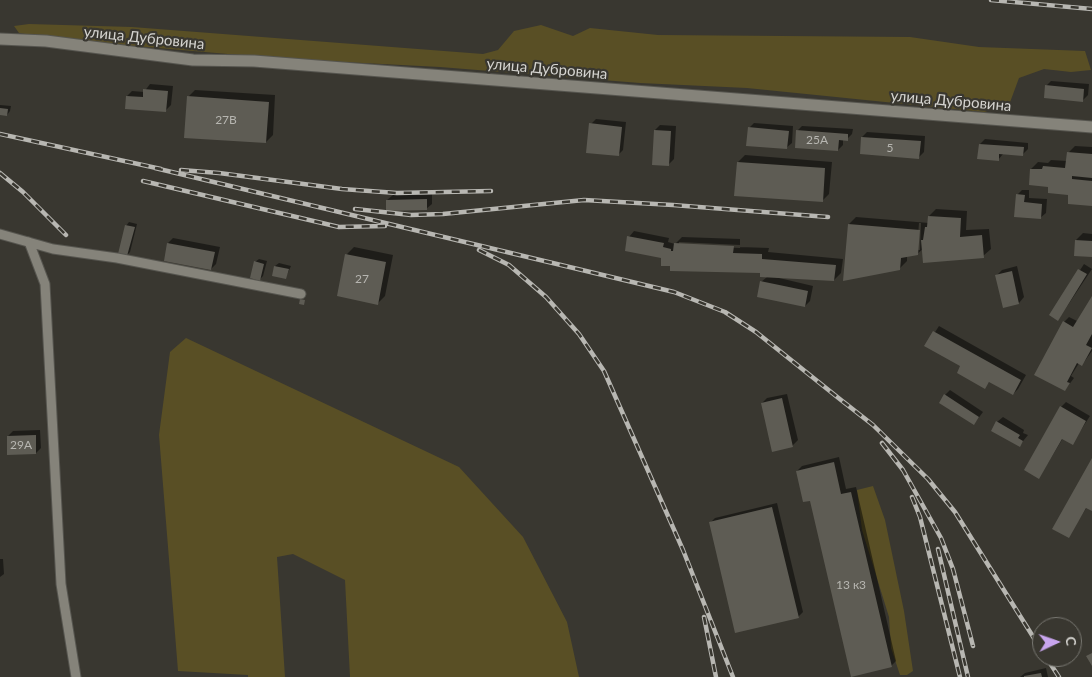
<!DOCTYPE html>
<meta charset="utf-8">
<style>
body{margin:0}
#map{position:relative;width:1092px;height:677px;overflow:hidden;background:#393730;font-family:Lato,sans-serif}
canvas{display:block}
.north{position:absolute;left:1032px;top:617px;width:50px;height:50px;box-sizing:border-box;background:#393730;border:1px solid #777670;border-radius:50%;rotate:87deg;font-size:14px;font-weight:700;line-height:20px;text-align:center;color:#d5d4d0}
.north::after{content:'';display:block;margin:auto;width:18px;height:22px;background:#c8a5ee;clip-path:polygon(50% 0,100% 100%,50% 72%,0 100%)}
</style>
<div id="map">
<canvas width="1092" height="677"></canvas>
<div class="north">С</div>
</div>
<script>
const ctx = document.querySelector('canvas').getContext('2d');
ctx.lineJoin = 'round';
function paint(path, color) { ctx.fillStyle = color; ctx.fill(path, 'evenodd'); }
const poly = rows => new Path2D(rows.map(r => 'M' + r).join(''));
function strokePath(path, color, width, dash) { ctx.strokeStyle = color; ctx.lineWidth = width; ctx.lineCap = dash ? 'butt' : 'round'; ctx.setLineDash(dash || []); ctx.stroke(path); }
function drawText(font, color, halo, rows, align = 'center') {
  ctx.font = font + ' Lato,sans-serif'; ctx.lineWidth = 4.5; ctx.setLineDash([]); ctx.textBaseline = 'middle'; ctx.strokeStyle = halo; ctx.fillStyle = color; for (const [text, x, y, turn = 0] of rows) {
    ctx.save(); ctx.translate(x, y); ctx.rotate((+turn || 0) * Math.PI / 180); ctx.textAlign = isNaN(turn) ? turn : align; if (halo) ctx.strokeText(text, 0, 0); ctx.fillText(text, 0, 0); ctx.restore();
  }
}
const green = poly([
 [29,24,132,27,483,54,498,50,514,31,541,25,573,36,590,28,658,35,910,37,979,47,1085,51,1091,70,1071,72,1044,69,1019,78,1009,105,984,112,747,88,640,83,440,67,286,59,65,40,19,33,14,26],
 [186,338,459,467,523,537,567,622,579,677,350,677,345,580,293,554,277,557,285,677,248,677,248,675,178,671,159,435,170,352],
 [873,486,885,520,904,611,913,671,907,675,900,675,891,648,889,617,862,530,857,490]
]);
const shadow = poly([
 [1051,81,1089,84,1088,95,1082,101,1046,86],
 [150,84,173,86,171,105,166,110,127,96,132,91,144,92],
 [195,90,275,95,273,135,266,142,188,97],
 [0,105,11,106,10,111,7,115,0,114],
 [596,119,626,122,623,150,618,155,591,124],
 [754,123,793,126,792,143,786,148,749,128],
 [660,125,676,126,674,159,668,165,655,130],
 [802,126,853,129,852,134,847,139,843,139,843,145,838,150,797,131],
 [867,132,925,136,924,152,919,157,862,137],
 [985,139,1028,143,1028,149,1022,155,1003,154,998,160,980,144],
 [1075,146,1092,147,1092,205,1049,185,1031,169,1038,162,1048,163,1051,160,1067,161,1068,153],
 [745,155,832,162,829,194,822,201,738,162],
 [1022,190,1029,190,1029,198,1047,199,1046,213,1040,218,1017,195],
 [432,194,432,204,426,209,387,200,393,195],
 [936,209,967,211,966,230,989,229,991,249,983,256,923,249,917,254,907,256,907,261,900,268,849,224,856,217,929,223,929,216],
 [919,223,921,223,920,250,917,250],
 [129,222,137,224,130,252,127,255,126,226],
 [634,231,669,238,668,242,675,244,682,237,740,239,740,247,769,248,768,252,843,259,841,273,834,280,775,277,813,286,810,301,805,306,761,282,767,277,761,272,672,262,629,237],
 [679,242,740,245,740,248,679,245],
 [1083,233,1092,234,1092,256,1076,240],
 [173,238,220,247,216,264,211,269,168,243],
 [354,247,393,255,385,296,378,303,347,254],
 [259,259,267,261,263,276,260,279,255,262],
 [279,263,291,266,286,277,275,266],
 [1084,264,1092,269,1058,320,1051,315],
 [1017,266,1024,297,1019,303,997,275,1002,270],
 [1092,299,1092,351,1082,365,1079,363,1071,376,1074,378,1065,390,1064,322,1069,317,1077,321],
 [939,326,1026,375,1018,389,1013,394,990,381,985,387,962,366,926,346],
 [950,390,983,412,974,424,945,395],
 [787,394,798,440,792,446,762,403,767,398],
 [1066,402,1090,416,1072,444,1063,438,1039,478,1061,407],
 [1003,417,1024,430,1023,433,1028,435,1019,446,997,422],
 [40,430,41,448,36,453,8,436,13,431],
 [839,457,846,489,856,487,896,661,891,666,797,471,802,466],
 [1092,460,1092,510,1087,507,1068,537],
 [777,503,803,612,798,617,710,523,715,518],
 [0,559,3,559,4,574,0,577],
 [1046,668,1048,677,1020,677,1025,673]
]);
const building = poly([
 [1045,85,1084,89,1083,102,1044,98],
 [143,89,168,91,166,112,125,109,126,96,143,97],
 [187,96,269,102,266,143,184,138],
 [0,108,8,109,7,116,0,115],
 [589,123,622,127,619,156,586,153],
 [748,127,789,131,787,149,746,146],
 [654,130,671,131,669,166,652,165],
 [796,130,848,134,848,141,839,140,838,151,795,148],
 [861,137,921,141,919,159,860,154],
 [979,144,1024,147,1023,156,999,154,999,161,977,159],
 [1067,152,1092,154,1092,178,1072,176,1072,179,1092,181,1092,206,1068,204,1068,195,1048,193,1048,187,1029,185,1030,169,1042,169,1043,166,1065,168],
 [737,162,825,168,823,202,734,196],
 [1016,194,1025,195,1024,202,1042,204,1041,219,1014,217],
 [427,199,427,210,386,211,386,200],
 [928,216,961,218,960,237,982,235,984,258,923,263,921,240,923,240,925,227,927,227],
 [848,224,920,230,918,255,901,258,900,270,843,281],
 [125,225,135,227,127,256,118,254],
 [627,236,664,243,663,247,671,249,671,251,673,251,674,243,734,246,733,253,762,254,762,259,836,265,834,281,760,277,760,273,670,271,670,266,661,266,661,258,625,251],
 [1075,240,1092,241,1092,257,1074,256],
 [167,243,215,252,211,270,164,261],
 [345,254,386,262,378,305,337,296],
 [254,261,264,264,260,281,250,278],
 [274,266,289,269,286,279,272,276],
 [1078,269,1087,274,1058,321,1049,315],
 [1012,271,1019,304,1003,308,995,275],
 [760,281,808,291,805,307,757,297],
 [1092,296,1092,334,1086,345,1092,348,1082,366,1077,363,1067,382,1070,383,1065,391,1034,375,1063,321,1073,327],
 [300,299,305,300,304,305,299,304],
 [933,331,1021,380,1013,395,989,382,985,389,957,373,960,366,924,346],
 [944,394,979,417,974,425,939,403],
 [782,398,793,447,772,452,761,403],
 [1060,406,1086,421,1073,445,1062,439,1039,479,1024,470],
 [996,421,1020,435,1018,438,1023,441,1020,447,991,431],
 [36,435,36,454,7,455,7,436],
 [1092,458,1092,511,1086,508,1069,538,1052,529],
 [834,462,841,494,851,492,892,667,851,677,810,501,803,502,796,471],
 [772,507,799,618,735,633,709,522],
 [1092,653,1092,666,1086,656],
 [1041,673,1042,677,1024,677,1024,676]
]);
const minor = poly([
 [0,234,53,249,117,258,301,294],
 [29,242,45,284,61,584,76,677]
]);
const secondary = poly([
 [0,39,46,41,193,60,254,61,1092,127]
]);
const rail = poly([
 [991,0,1092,9],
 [0,134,161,169],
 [155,168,674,292,725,312,756,332,841,400,873,425,928,479,955,512,1042,651],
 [181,170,219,173,342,189,397,193,491,191],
 [0,173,23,192,66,235],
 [143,181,339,227,385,226],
 [355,209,411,215,443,214,584,200,673,205,828,217],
 [479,250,509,265,546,297,579,334,604,371,683,550,733,677],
 [882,443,903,470,941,538,953,569,973,646],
 [912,497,920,517,960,677],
 [938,549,968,677],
 [704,617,716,677],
 [1046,657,1059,677]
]);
const numberNames = [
 ["27В",226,120],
 ["25А",817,140],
 ["5",890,148],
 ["27",362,279],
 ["29А",21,445],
 ["13 к3",851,585]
];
const streetNames = [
 ["улица Дубровина",144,38,6],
 ["улица Дубровина",547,69,5],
 ["улица Дубровина",951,101,5]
];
paint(green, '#594f25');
paint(shadow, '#0007');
paint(building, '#5e5c54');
strokePath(minor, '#56554f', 11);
strokePath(secondary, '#56554f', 13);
strokePath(minor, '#85837a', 9);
strokePath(secondary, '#85837a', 11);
strokePath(rail, '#b8b7b2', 4.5);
strokePath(rail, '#393730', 2.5, [8]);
drawText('12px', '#b7b6b1', null, numberNames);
drawText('15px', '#d5d4d0', '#393730', streetNames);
</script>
